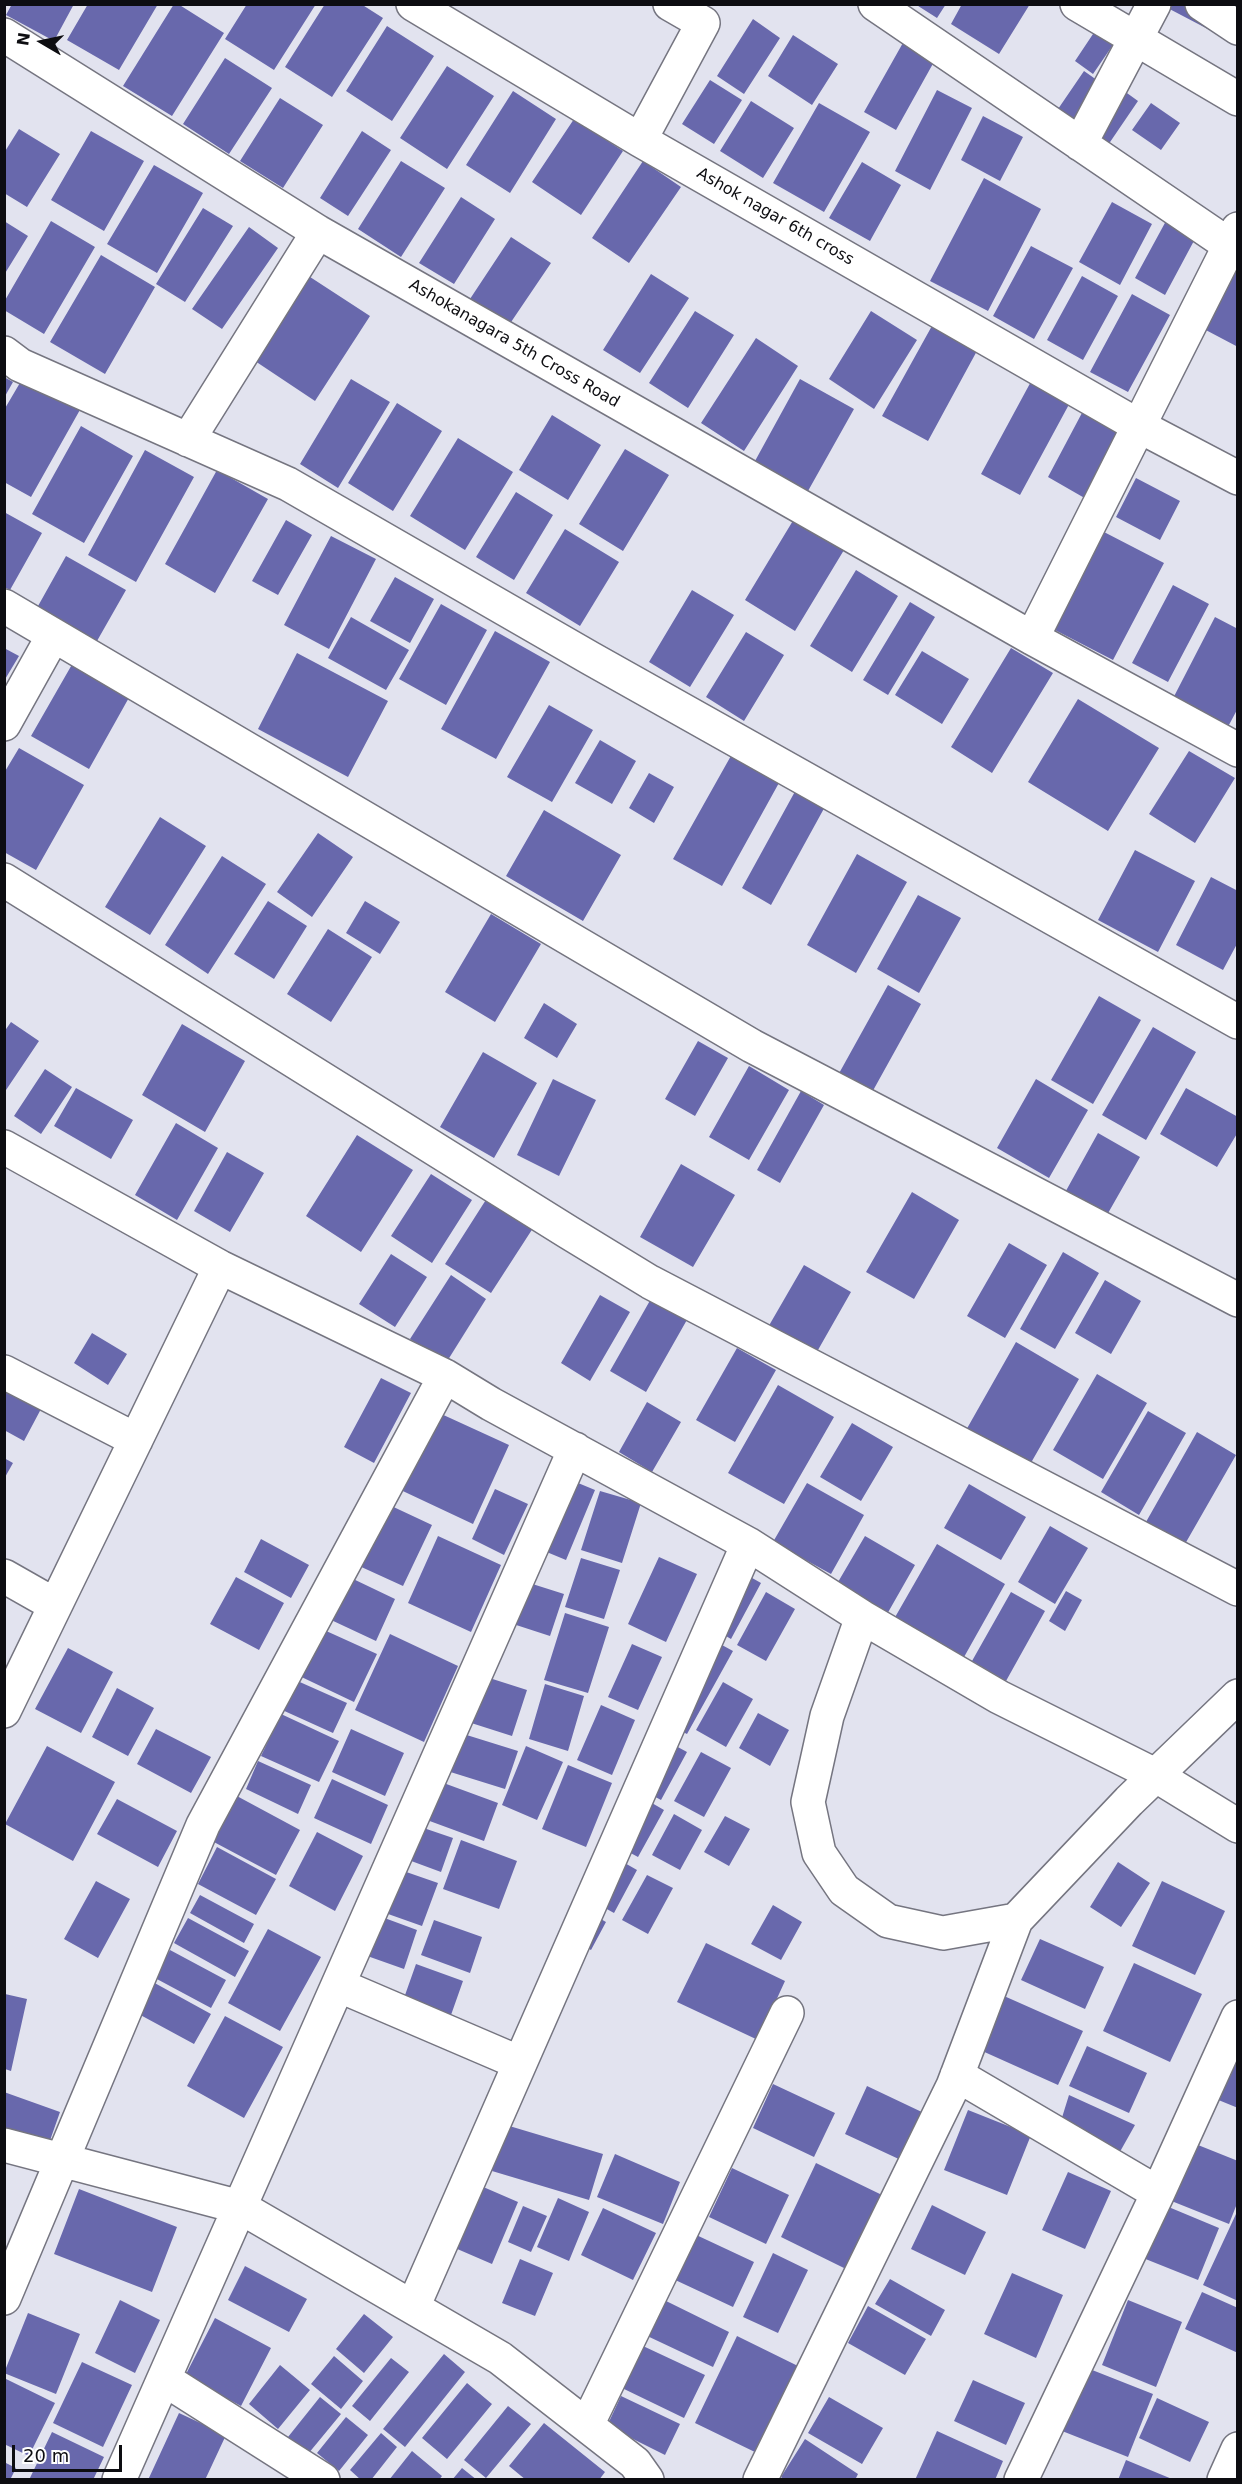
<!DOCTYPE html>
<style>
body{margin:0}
#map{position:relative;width:1242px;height:2484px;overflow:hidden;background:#e2e3ef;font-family:"DejaVu Sans",sans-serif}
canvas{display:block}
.frame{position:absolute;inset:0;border:6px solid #0d0d11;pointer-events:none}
.north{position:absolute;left:12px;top:12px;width:60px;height:60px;-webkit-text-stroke:4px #fff;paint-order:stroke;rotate:279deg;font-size:16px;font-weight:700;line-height:24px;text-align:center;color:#0d0d11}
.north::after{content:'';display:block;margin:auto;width:21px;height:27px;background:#0d0d11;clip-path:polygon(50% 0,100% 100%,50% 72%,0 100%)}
.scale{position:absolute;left:12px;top:2445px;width:110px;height:27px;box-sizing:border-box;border:3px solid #0d0d11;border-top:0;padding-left:8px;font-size:18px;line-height:21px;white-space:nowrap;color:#0d0d11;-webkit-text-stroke:4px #fff;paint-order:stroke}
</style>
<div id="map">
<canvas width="1242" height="2484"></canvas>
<div class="frame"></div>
<div class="north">N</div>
<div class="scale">20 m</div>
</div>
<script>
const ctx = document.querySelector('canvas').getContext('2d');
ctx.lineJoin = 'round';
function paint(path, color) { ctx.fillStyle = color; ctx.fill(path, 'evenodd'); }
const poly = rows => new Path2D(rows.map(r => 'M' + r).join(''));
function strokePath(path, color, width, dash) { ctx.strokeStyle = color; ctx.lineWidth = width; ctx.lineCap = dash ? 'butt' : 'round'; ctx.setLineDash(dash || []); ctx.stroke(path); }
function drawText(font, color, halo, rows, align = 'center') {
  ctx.font = font + ' "DejaVu Sans",sans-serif'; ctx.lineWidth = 4.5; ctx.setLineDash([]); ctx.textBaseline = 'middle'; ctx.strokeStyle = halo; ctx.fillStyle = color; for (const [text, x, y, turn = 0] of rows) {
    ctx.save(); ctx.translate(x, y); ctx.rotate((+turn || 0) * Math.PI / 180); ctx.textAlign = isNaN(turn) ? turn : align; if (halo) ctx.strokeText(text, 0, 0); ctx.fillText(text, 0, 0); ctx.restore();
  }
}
const building = poly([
 [12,4,74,4,54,41,6,15],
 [88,4,158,4,119,70,67,40],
 [174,4,178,4,224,33,172,116,123,86],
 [247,4,316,4,274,70,225,39],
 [325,4,361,4,383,18,332,97,285,67],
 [915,4,946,4,937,18],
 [962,4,1030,4,999,54,951,24],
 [1160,4,1238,4,1238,9,1223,37],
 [753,19,780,38,744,94,717,76],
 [1099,25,1117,39,1093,74,1075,61],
 [387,26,434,56,392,121,346,91],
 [793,35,838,64,812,105,768,76],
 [904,41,935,60,896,130,864,112],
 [225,58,272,88,229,154,183,124],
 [447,66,494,96,447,169,400,138],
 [1084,71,1104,85,1076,125,1056,112],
 [710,80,742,100,714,144,682,124],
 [1120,88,1138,101,1106,148,1088,136],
 [937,90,972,108,930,190,895,171],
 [513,91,556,119,510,193,466,165],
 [280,98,323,125,283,188,240,161],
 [751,101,794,128,763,178,720,151],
 [819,103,870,132,824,212,773,183],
 [1151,103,1180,123,1161,150,1132,130],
 [983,116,1023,137,1000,181,961,160],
 [574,119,623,151,581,215,532,182],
 [19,129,60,154,27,207,4,193,4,153],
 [91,131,144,161,104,231,51,200],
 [362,131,391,150,348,216,320,198],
 [401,161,445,188,401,257,358,229],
 [643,161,681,187,629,263,592,238],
 [862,162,901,185,870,241,829,218],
 [154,165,203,193,157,273,107,244],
 [984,178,1041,209,988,311,930,281],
 [461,197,495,219,454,284,419,263],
 [1112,202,1152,224,1120,285,1079,262],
 [203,208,233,226,185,302,156,284],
 [4,221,28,236,4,275],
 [51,221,95,247,44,334,4,310,4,302],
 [1166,221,1196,237,1165,295,1135,278],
 [249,227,278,248,222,329,192,309],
 [511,237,551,263,507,328,468,302],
 [1031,246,1073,268,1034,339,993,316],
 [101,255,155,287,105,374,50,342],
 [1238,266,1238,347,1202,328],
 [651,274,689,298,640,373,603,350],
 [307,275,370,316,315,401,252,359],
 [1082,276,1118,296,1083,360,1047,340],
 [1132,294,1170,315,1128,392,1090,372],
 [695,311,734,335,688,408,649,383],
 [871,311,917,340,874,409,829,379],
 [933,324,978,349,928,441,882,416],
 [756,338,798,366,744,451,701,423],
 [24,376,81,408,31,497,4,482,4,410],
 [1034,376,1073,397,1020,495,981,474],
 [4,377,13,382,4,398],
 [351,379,390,402,338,488,300,464],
 [800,379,854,409,808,491,755,461],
 [397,403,442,431,393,511,348,483],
 [1083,411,1124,433,1088,500,1048,477],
 [552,415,601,445,568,500,519,470],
 [81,426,133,456,84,543,32,514],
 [458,438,513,472,465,550,410,516],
 [625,449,669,475,623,551,579,524],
 [145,450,194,477,136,582,88,555],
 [217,470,268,499,215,593,165,564],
 [1136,478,1180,501,1160,540,1116,517],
 [516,492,553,515,514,580,476,557],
 [4,512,42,533,10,590,4,587],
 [794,519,844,550,795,631,745,600],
 [286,520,312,535,278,595,252,581],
 [565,529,619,562,580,626,526,593],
 [1104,532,1164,563,1113,660,1053,629],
 [331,536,376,559,329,649,284,625],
 [66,556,126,590,93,648,33,615],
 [856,570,898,596,852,672,810,646],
 [395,577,434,599,410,643,370,621],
 [1173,585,1209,604,1168,682,1132,663],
 [692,590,734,615,690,687,649,662],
 [910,602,935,617,888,695,863,680],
 [441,604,487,630,446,705,399,679],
 [351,617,409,650,386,690,328,658],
 [1215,617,1238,629,1238,708,1222,738,1167,710],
 [495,631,550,662,496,759,441,729],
 [746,632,784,655,744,721,706,697],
 [4,648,19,656,4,681],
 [1011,648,1053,673,992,773,951,747],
 [922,651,969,679,942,724,895,695],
 [297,653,388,701,348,777,258,729],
 [74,661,131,694,89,769,31,736],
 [1078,699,1159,748,1108,831,1028,782],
 [549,705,593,730,552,802,507,777],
 [600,740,636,761,612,804,575,783],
 [19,748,84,785,36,870,4,852,4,773],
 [1189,751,1235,778,1195,843,1149,814],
 [732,754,780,781,722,886,673,859],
 [649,773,674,787,654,823,629,808],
 [798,786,827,803,771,905,742,888],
 [544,810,621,855,583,921,506,876],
 [160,817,206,846,150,935,105,907],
 [318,833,353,857,312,917,277,892],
 [1135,850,1195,881,1158,952,1098,920],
 [857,854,907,882,856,973,807,945],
 [222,856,266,884,208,974,165,945],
 [1211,877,1238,891,1238,942,1223,970,1176,945],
 [918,895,961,918,919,993,877,969],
 [268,901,307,926,274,979,234,954],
 [365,901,400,922,380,954,346,933],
 [491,914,541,944,495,1022,445,992],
 [328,929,372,957,331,1022,287,994],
 [888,985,921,1004,870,1096,837,1077],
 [1099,996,1141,1020,1093,1104,1051,1080],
 [544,1003,577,1024,557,1058,524,1038],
 [11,1022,39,1041,4,1093,4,1032],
 [182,1024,245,1061,205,1132,142,1095],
 [1153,1027,1196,1052,1146,1140,1102,1115],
 [698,1041,728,1058,695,1116,665,1099],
 [483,1052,537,1083,494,1158,440,1127],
 [749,1066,789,1090,749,1160,709,1137],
 [45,1069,72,1087,41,1134,14,1116],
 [553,1079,596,1100,559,1176,517,1155],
 [1036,1079,1088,1110,1049,1178,997,1148],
 [76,1088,133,1120,111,1159,54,1126],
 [1186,1088,1238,1117,1238,1132,1217,1167,1160,1134],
 [801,1091,824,1105,780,1183,757,1170],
 [176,1123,218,1148,177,1220,135,1195],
 [1098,1133,1140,1157,1103,1222,1062,1198],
 [357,1135,413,1170,361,1252,306,1216],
 [227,1152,264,1173,230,1232,194,1211],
 [681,1164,735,1195,693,1267,640,1237],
 [431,1174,472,1200,432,1263,391,1236],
 [912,1192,959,1220,914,1299,866,1272],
 [489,1195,535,1225,491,1293,445,1264],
 [1009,1243,1047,1265,1005,1338,967,1316],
 [1063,1252,1099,1273,1055,1349,1020,1329],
 [391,1254,427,1277,395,1327,359,1304],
 [804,1265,851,1292,814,1357,767,1329],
 [451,1275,486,1299,446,1363,410,1339],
 [1105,1280,1141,1301,1111,1354,1075,1333],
 [600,1295,630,1312,590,1381,561,1363],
 [652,1297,688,1318,646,1392,610,1371],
 [92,1333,127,1354,108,1385,74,1363],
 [1016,1342,1079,1379,1028,1468,965,1432],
 [737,1348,776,1370,735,1442,696,1420],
 [1097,1374,1147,1403,1103,1479,1053,1450],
 [381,1378,411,1393,374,1463,344,1447],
 [4,1384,50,1392,24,1441,4,1430],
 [778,1385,834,1417,784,1504,728,1473],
 [647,1402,681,1422,652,1472,619,1452],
 [426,1407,509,1445,473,1524,390,1485],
 [1148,1411,1186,1433,1139,1515,1101,1492],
 [852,1423,893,1447,861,1501,820,1477],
 [1197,1432,1236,1455,1181,1551,1142,1529],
 [4,1458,13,1463,4,1479],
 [566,1478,595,1490,566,1560,537,1548],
 [807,1483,864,1515,831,1574,773,1542],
 [969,1484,1026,1517,1001,1560,944,1528],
 [495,1489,528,1504,504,1555,472,1539],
 [600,1491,641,1503,622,1563,581,1550],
 [385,1503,432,1525,403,1586,357,1565],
 [1050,1526,1088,1548,1055,1604,1018,1582],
 [438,1536,501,1565,471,1632,408,1603],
 [865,1536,915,1565,882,1623,831,1594],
 [261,1539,309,1565,291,1598,244,1572],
 [937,1544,1005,1584,959,1666,890,1626],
 [659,1557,697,1574,666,1642,628,1624],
 [581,1558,620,1570,604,1619,565,1607],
 [738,1570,761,1583,731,1639,707,1625],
 [236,1577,284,1603,259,1650,210,1624],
 [349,1577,395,1599,376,1641,329,1619],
 [523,1581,564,1594,550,1636,510,1623],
 [1066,1591,1082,1600,1065,1631,1049,1621],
 [766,1592,795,1609,766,1661,737,1645],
 [1011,1592,1045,1611,1006,1681,972,1661],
 [565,1613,609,1627,588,1693,544,1680],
 [313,1625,377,1654,354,1702,291,1672],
 [390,1634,458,1666,424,1742,355,1710],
 [709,1638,733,1651,687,1734,663,1722],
 [632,1644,662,1657,638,1710,608,1697],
 [68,1648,113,1672,81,1733,35,1709],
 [480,1675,527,1690,512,1736,465,1721],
 [293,1679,347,1703,333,1733,280,1709],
 [723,1682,753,1699,726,1747,696,1730],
 [545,1684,584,1696,568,1751,529,1739],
 [117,1688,154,1708,128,1756,92,1737],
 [601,1705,635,1720,612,1775,577,1760],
 [758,1713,789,1730,770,1766,739,1748],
 [281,1714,339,1741,319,1782,261,1756],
 [156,1729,211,1757,191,1793,137,1764],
 [351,1729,404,1753,385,1796,332,1772],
 [457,1732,518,1751,505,1789,444,1770],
 [661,1738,687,1752,661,1800,635,1786],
 [47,1746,115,1782,73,1861,5,1824],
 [526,1746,563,1762,537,1820,502,1805],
 [701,1752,731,1768,704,1817,674,1801],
 [258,1761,311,1785,298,1814,246,1789],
 [568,1765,612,1783,586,1847,542,1829],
 [430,1778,498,1803,484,1841,416,1816],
 [332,1779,388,1805,371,1844,314,1818],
 [235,1795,300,1830,276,1875,212,1841],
 [638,1795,664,1810,638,1857,612,1843],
 [117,1799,177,1831,158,1867,97,1834],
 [674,1814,702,1830,680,1870,652,1855],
 [725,1816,750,1829,729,1866,704,1852],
 [406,1822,453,1838,441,1872,395,1855],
 [317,1832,363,1856,335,1911,289,1886],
 [461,1840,517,1861,499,1909,443,1889],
 [217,1847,276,1879,256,1915,198,1884],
 [609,1854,637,1870,614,1913,585,1897],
 [1118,1862,1150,1883,1121,1927,1090,1907],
 [389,1866,438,1883,422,1926,374,1909],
 [647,1875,673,1888,648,1934,622,1920],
 [96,1881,130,1899,98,1958,64,1939],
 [1162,1881,1225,1911,1195,1975,1132,1946],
 [200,1895,254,1924,244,1943,190,1913],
 [773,1905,802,1922,781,1960,751,1944],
 [585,1910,606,1922,591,1950,569,1938],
 [371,1913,417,1930,404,1969,356,1952],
 [188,1918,249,1951,235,1977,174,1943],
 [434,1920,482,1937,470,1973,421,1955],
 [268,1929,321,1957,280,2031,228,2003],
 [1040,1939,1104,1967,1085,2009,1021,1980],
 [706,1943,785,1981,758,2040,677,2002],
 [170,1950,226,1980,211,2008,155,1978],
 [1134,1963,1202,1994,1170,2062,1103,2031],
 [416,1964,463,1981,451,2015,404,1998],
 [151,1981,211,2014,194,2044,133,2011],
 [5,1994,27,1999,11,2071,5,2069],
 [1004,1996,1083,2031,1058,2085,980,2050],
 [225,2016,283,2047,244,2118,187,2086],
 [1238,2044,1238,2108,1216,2099],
 [1087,2046,1147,2073,1129,2113,1069,2086],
 [773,2084,835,2113,814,2157,753,2128],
 [867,2086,926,2114,903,2161,845,2134],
 [4,2092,60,2112,47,2149,4,2134],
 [1069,2095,1135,2125,1117,2157,1060,2124],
 [968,2110,1031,2135,1007,2195,944,2170],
 [506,2125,603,2154,589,2200,492,2171],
 [1188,2141,1238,2161,1238,2201,1229,2224,1164,2198],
 [615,2154,680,2182,663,2224,597,2197],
 [816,2163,882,2195,846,2269,781,2237],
 [732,2168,789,2195,766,2244,709,2217],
 [1068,2172,1111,2191,1085,2249,1042,2230],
 [481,2186,518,2202,492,2264,455,2248],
 [79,2189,177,2227,152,2292,54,2254],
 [558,2198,589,2212,569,2261,537,2247],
 [1159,2203,1219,2228,1198,2280,1138,2256],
 [932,2205,986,2232,965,2275,911,2249],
 [523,2206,547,2216,531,2252,508,2242],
 [603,2208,656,2233,633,2280,581,2255],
 [1236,2214,1238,2215,1238,2301,1203,2285],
 [692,2233,754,2262,733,2307,671,2278],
 [773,2253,808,2270,778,2333,743,2317],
 [520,2259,553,2273,535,2316,502,2303],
 [245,2266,307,2299,289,2332,228,2300],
 [1012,2273,1063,2295,1036,2358,984,2334],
 [890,2279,945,2310,931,2336,875,2304],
 [1202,2292,1238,2308,1238,2353,1185,2329],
 [660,2298,729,2332,713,2367,643,2334],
 [120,2300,160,2320,135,2373,95,2353],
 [1128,2300,1182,2322,1156,2387,1102,2365],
 [868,2306,926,2339,905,2375,848,2343],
 [28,2313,80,2334,56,2394,4,2373],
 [364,2314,393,2337,364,2373,336,2349],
 [215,2318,271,2348,241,2406,185,2376],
 [737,2336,800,2367,759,2454,695,2423],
 [643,2346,705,2375,684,2418,622,2388],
 [444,2354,465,2372,405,2447,383,2429],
 [334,2356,363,2381,341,2409,311,2384],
 [391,2358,409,2372,370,2421,352,2406],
 [82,2362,132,2385,103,2447,53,2423],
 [280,2365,310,2390,278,2429,249,2404],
 [1082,2366,1153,2394,1128,2457,1057,2429],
 [4,2378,55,2403,29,2456,4,2444],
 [973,2380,1025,2403,1006,2445,954,2421],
 [467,2383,492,2404,447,2459,422,2438],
 [621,2396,680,2424,665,2455,607,2426],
 [320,2397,341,2414,308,2454,288,2437],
 [829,2397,883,2428,862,2464,808,2433],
 [1157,2398,1209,2422,1190,2462,1139,2438],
 [508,2406,531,2424,486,2478,464,2460],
 [179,2413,226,2435,205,2480,148,2480],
 [346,2417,368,2435,339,2471,317,2453],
 [544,2423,605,2472,599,2480,526,2480,509,2466],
 [937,2431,1003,2461,995,2480,915,2480],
 [52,2432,104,2457,93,2480,29,2480],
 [381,2433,397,2447,371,2480,361,2480,350,2470],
 [805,2439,858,2474,855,2480,785,2480,781,2477],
 [412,2451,442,2476,439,2480,389,2480],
 [1126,2460,1172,2479,1172,2480,1118,2480],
 [4,2462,16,2468,10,2480,4,2480],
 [462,2468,477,2480,452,2480]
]);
const minor = poly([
 [413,4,640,140,1139,426,1238,478],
 [875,4,1238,251],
 [1077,4,1238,99],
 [1202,4,1238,28],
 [4,35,318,232,1032,638,1238,750],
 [640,140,703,23,670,4],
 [1080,144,1154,4],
 [4,353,20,365,288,484,590,658,1238,1022],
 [188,440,318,232],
 [4,606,752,1046,1238,1300],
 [1032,638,1238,229],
 [4,724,53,636],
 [4,880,568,1232,650,1282,1238,1589],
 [4,1147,220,1267,445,1376,491,1404,748,1544,862,1617,999,1697,1155,1775,1238,1826],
 [4,1372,136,1440],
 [4,1576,55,1605],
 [862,1617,827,1716,808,1802,819,1853,844,1890,888,1921,943,1933,1016,1920],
 [4,1711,220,1267],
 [338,1985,520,2063],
 [957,2075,1158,2193],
 [4,2145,240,2207,500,2358,635,2463,647,2480],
 [4,2298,203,1825,445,1376],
 [413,2307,748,1544],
 [164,2379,323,2480],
 [587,2425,787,2013],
 [119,2480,575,1449],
 [760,2480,953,2086,1016,1920,1129,1801,1238,1696],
 [1021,2480,1158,2193,1238,2017],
 [1224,2480,1238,2449]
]);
const streetNames = [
 ["Ashok nagar 6th cross",775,217,30],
 ["Ashokanagara 5th Cross Road",514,344,30]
];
paint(building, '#6868ac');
strokePath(minor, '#757580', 36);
strokePath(minor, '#fff', 33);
drawText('16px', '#0d0d11', '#fff', streetNames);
</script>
